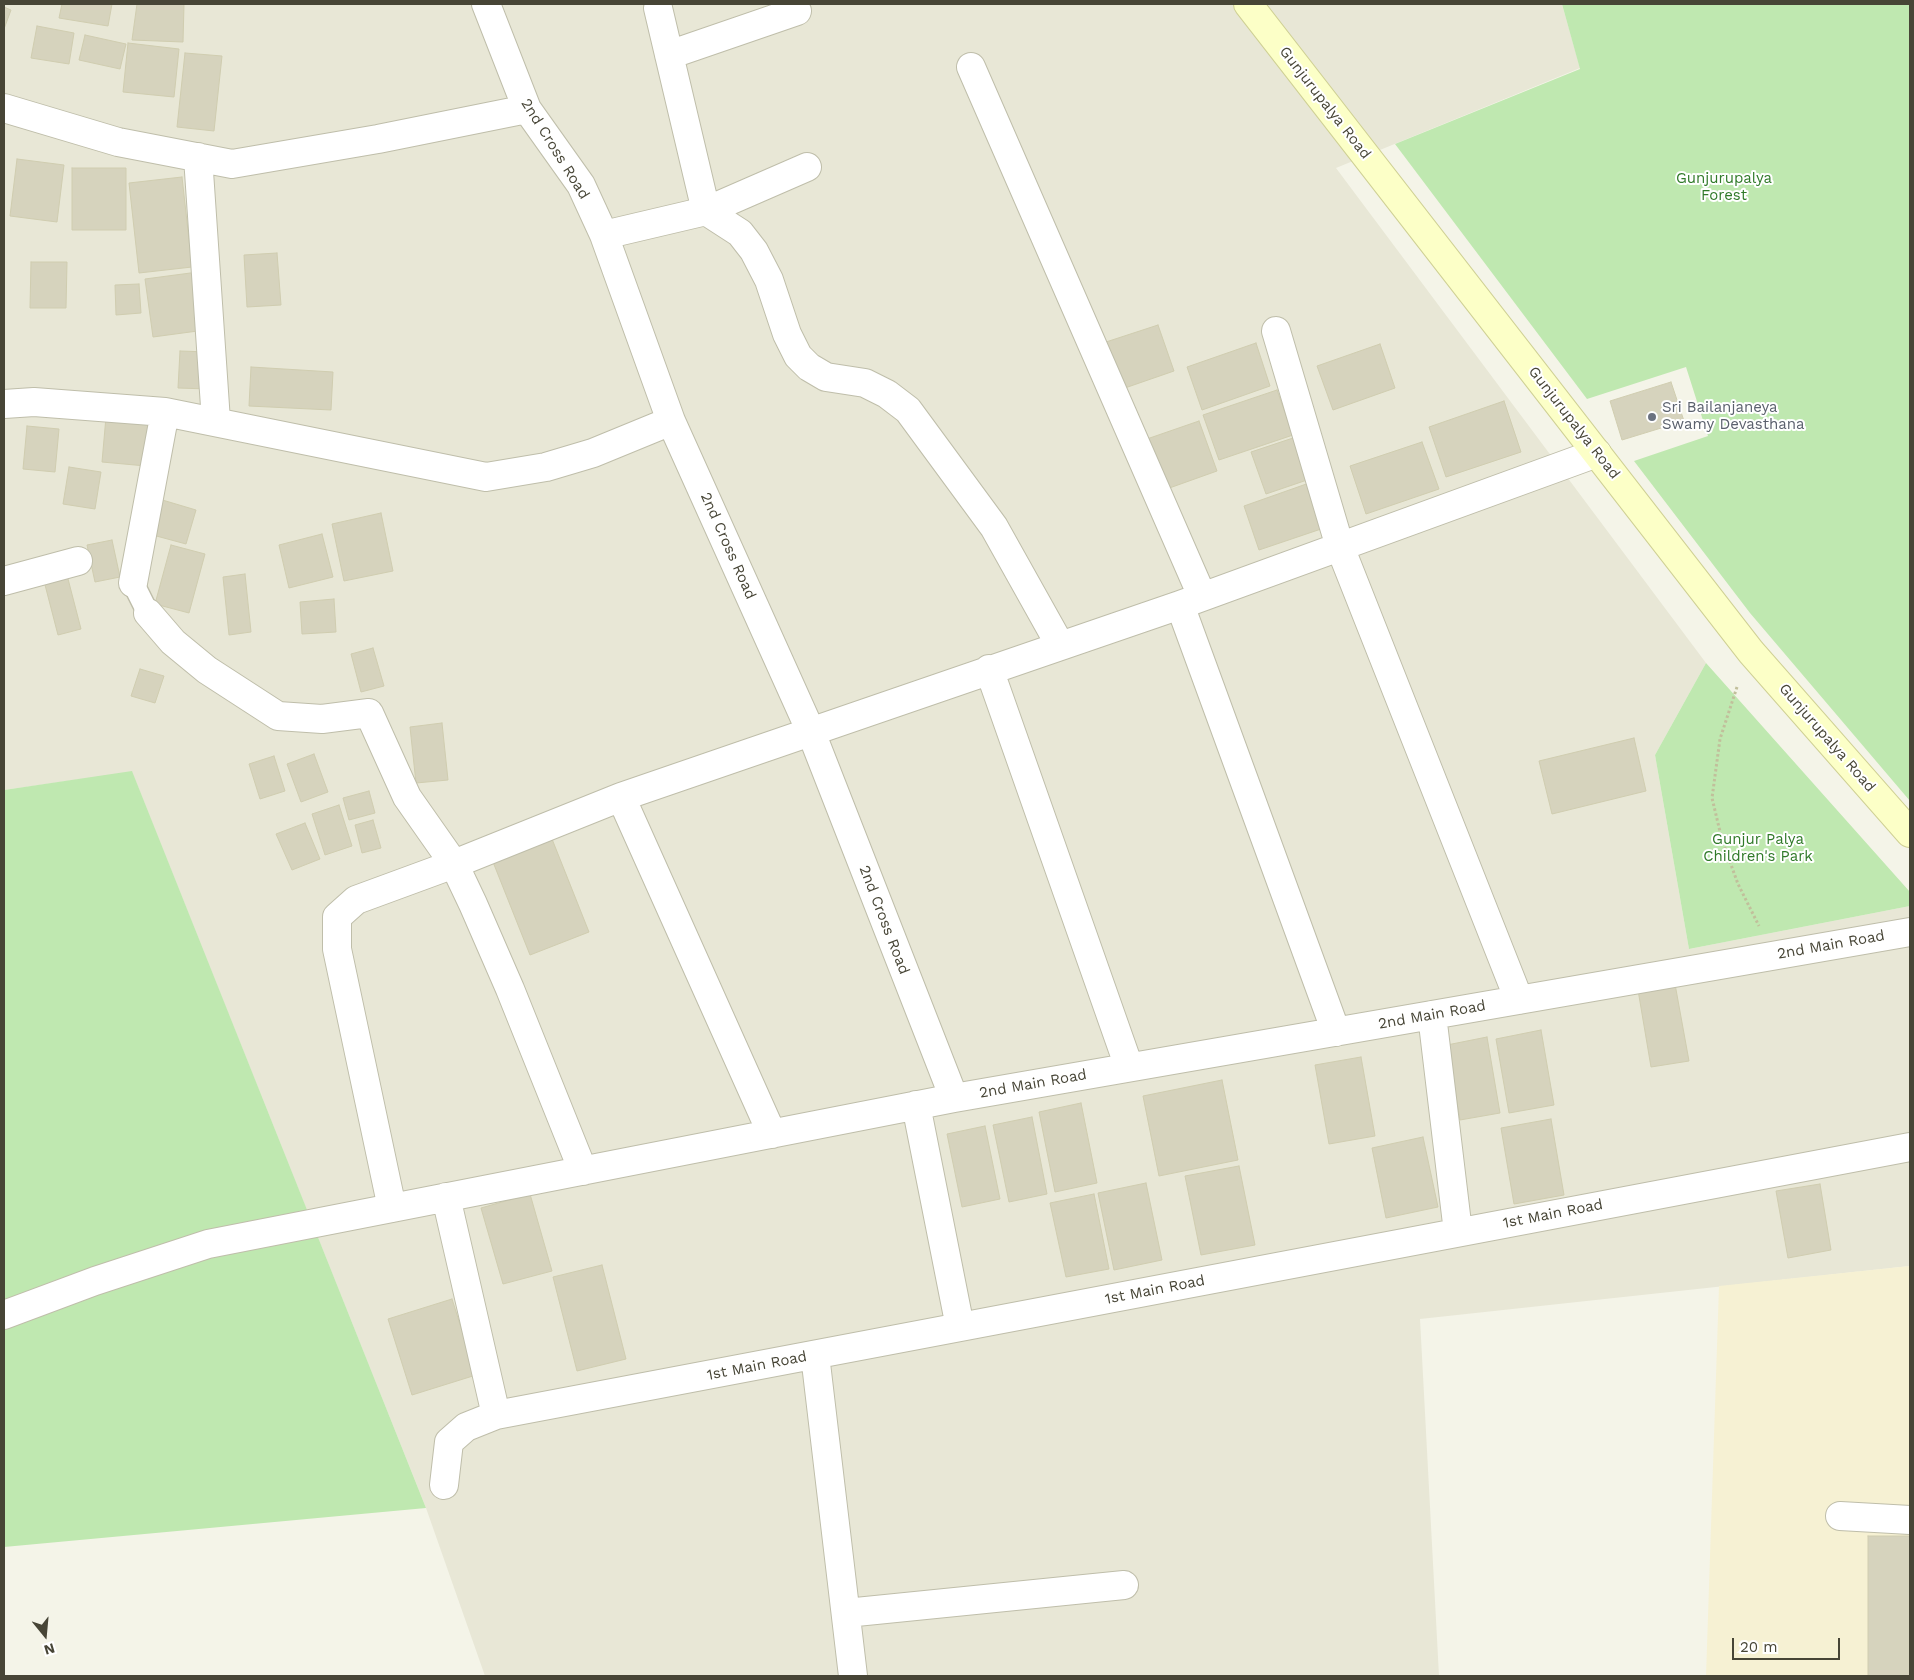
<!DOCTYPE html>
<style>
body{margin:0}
#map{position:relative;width:1914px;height:1680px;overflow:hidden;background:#f4f4e8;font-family:"Work Sans",sans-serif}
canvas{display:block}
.frame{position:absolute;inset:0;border:5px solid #474536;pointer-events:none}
.north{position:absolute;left:20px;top:1610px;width:50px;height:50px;-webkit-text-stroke:4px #fff;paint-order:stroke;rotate:163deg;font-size:14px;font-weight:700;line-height:20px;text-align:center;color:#474536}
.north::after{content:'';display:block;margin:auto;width:18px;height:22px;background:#474536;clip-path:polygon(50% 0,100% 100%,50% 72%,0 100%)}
.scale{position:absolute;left:1732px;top:1638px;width:108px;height:22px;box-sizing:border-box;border:2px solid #474536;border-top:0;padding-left:6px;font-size:15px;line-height:18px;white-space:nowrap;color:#474536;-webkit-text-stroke:4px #fff;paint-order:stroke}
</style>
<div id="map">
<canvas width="1914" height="1680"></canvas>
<div class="frame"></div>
<div class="north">N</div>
<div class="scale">20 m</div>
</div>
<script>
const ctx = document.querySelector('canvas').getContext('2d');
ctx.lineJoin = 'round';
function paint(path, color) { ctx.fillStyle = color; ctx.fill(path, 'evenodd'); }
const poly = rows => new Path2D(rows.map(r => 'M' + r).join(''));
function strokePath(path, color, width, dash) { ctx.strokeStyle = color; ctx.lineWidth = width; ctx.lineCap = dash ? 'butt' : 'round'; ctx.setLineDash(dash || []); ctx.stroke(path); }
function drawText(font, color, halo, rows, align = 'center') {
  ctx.font = font + ' "Work Sans",sans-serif'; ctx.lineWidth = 4; ctx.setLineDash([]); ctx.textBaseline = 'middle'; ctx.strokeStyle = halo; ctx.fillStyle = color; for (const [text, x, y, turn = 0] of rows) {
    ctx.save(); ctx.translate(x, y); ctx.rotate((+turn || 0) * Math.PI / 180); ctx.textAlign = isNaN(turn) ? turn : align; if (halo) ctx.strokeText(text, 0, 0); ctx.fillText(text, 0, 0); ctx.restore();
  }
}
const residential = poly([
 [4,4,1562,4,1580,68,1336,168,1706,663,1655,755,1689,949,1910,906,1910,1266,1420,1319,1439,1676,485,1676,426,1508,132,772,4,790]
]);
const commercial = poly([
 [1910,1266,1910,1676,1706,1676,1719,1286]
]);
const green = poly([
 [1562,4,1910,4,1910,801,1750,613,1634,461,1708,436,1686,367,1587,399,1395,144,1580,69],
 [1706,663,1910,892,1910,906,1689,949,1655,755],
 [132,771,426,1508,4,1547,4,790]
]);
const building = poly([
 [62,4,112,4,108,26,59,18,62,4],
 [137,4,184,4,183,42,132,40,137,4],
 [4,7,11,10,4,29,4,7],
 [37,26,74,33,69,64,31,58,37,26],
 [85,35,126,44,120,69,79,60,85,35],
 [128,43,179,49,174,97,123,92,128,43],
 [185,53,222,56,214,131,177,127,185,53],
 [17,159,64,165,57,222,10,216,17,159],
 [72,168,126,168,126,230,72,230,72,168],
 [182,177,192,267,139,273,129,183,182,177],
 [277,253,281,305,247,307,244,255,277,253],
 [31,262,67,262,66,308,30,308,31,262],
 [198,272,205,330,153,337,145,279,198,272],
 [139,284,141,313,116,315,115,285,139,284],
 [1158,325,1174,371,1122,389,1106,342,1158,325],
 [1256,343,1270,386,1202,410,1187,367,1256,343],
 [1380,344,1395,388,1333,410,1317,366,1380,344],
 [180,351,209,352,208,389,178,388,180,351],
 [251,367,333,372,331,410,249,406,251,367],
 [1671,382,1684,421,1622,440,1610,401,1671,382],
 [1277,390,1293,435,1219,460,1203,415,1277,390],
 [1504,401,1521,452,1446,477,1429,427,1504,401],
 [106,417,150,421,146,466,102,462,106,417],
 [1199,421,1217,471,1161,491,1144,440,1199,421],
 [27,426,59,429,55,472,23,469,27,426],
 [1296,437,1310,479,1266,494,1251,452,1296,437],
 [1422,442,1439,489,1366,514,1350,466,1422,442],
 [69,467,101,472,95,509,63,504,69,467],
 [1312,482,1327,527,1259,550,1244,506,1312,482],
 [159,499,196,510,186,544,149,534,159,499],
 [381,513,393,571,344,581,332,524,381,513],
 [322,534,333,577,289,588,279,545,322,534],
 [112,540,120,577,95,582,87,545,112,540],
 [171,545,205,554,189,613,155,604,171,545],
 [245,574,251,632,229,635,223,577,245,574],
 [67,575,81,629,58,635,44,581,67,575],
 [334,599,336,632,302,634,300,602,334,599],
 [373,648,384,686,361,692,351,654,373,648],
 [140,669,164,676,155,703,131,696,140,669],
 [442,723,448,780,416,783,410,727,442,723],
 [1634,738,1646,791,1552,814,1539,761,1634,738],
 [314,754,328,792,301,802,287,764,314,754],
 [274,756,285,791,260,799,249,764,274,756],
 [369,791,375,813,349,820,343,798,369,791],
 [339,805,352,846,325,855,312,814,339,805],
 [373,820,381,848,362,853,355,825,373,820],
 [305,823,320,859,292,870,276,834,305,823],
 [552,839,589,932,530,955,493,862,552,839],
 [1675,984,1689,1061,1651,1067,1638,990,1675,984],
 [1541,1030,1554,1105,1509,1113,1496,1039,1541,1030],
 [1487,1037,1500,1113,1460,1120,1447,1045,1487,1037],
 [1361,1057,1375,1136,1329,1144,1315,1065,1361,1057],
 [1222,1080,1238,1160,1159,1176,1143,1096,1222,1080],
 [1081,1103,1097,1183,1055,1192,1039,1112,1081,1103],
 [1032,1117,1047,1194,1009,1202,993,1125,1032,1117],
 [1551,1119,1564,1195,1514,1204,1501,1128,1551,1119],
 [985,1126,1000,1199,962,1207,947,1134,985,1126],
 [1423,1137,1438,1207,1386,1218,1372,1148,1423,1137],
 [1239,1166,1255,1245,1201,1255,1185,1176,1239,1166],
 [1146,1183,1162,1260,1114,1270,1098,1193,1146,1183],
 [1820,1184,1831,1250,1788,1258,1776,1191,1820,1184],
 [530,1194,552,1271,503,1284,481,1208,530,1194],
 [1094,1194,1109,1269,1066,1277,1050,1203,1094,1194],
 [602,1265,626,1359,577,1371,553,1277,602,1265],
 [452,1299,476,1375,412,1395,388,1319,452,1299],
 [1868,1536,1910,1536,1910,1676,1868,1676,1868,1536]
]);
const path = poly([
 [1737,687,1720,739,1712,798,1722,840,1738,884,1759,926]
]);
const lane = poly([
 [133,583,148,613]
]);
const street = poly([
 [486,4,527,109,581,185,604,235,671,421,811,732,954,1098],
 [669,55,797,11],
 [971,67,1202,596],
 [4,108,118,142,232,164,378,139,527,109],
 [198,157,216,421],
 [706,211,740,233,754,251,769,280,787,334,798,356,809,367,826,377,865,383,887,394,908,410,994,527,1060,645],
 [706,211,807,167],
 [604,235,706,211,658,8],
 [1276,331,1340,547,1519,1000],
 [4,404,34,402,165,412,486,477,546,467,593,453,671,421],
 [4,581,78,561],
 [133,583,165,412],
 [1180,605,1336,1032],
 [148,613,173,642,207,670,278,716,322,719,369,713,407,797,454,864,473,904,510,989,583,1171],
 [989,669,1129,1067],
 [621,797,772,1134],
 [1432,1015,1458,1232],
 [916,1105,960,1327],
 [446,1197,496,1415],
 [392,1208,337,949,337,917,356,900,454,864,621,797,1180,605,1597,453],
 [4,1315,95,1281,208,1244,954,1098,1910,932],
 [815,1355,853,1676],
 [444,1485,449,1442,466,1427,496,1415,1910,1147],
 [1840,1516,1910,1520],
 [846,1613,1124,1585]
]);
const secondary = poly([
 [1248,4,1751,652,1910,833]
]);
const markers = [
 [1652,417,5,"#6b7280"]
];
const streetNames = [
 ["Gunjurupalya Road",1325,103,52],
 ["2nd Cross Road",555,149,58],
 ["Gunjurupalya Road",1574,423,52],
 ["2nd Cross Road",728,546,66],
 ["Gunjurupalya Road",1827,738,49],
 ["2nd Cross Road",884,920,69],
 ["2nd Main Road",1831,945,-10],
 ["2nd Main Road",1432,1015,-10],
 ["2nd Main Road",1033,1084,-10],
 ["1st Main Road",1553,1214,-11],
 ["1st Main Road",1155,1290,-11],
 ["1st Main Road",757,1366,-11]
];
const parkNames = [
 ["Gunjurupalya",1724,179],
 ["Forest",1724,196],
 ["Gunjur Palya",1758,840],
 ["Children's Park",1758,857]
];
const worshipNames = [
 ["Sri Bailanjaneya",1662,408],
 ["Swamy Devasthana",1662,425]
];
paint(residential, '#e8e7d6');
paint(commercial, '#f6f1d3');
paint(green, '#bfe8b0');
paint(building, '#d6d3bd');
strokePath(building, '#d0cdb0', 1);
strokePath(lane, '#bfbeaa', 24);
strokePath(street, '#bfbeaa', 30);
strokePath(secondary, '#cfd094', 30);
strokePath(path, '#c1bf9b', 3, [2.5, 2.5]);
strokePath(lane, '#fff', 21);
strokePath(street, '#fff', 28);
strokePath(secondary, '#fcffc7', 28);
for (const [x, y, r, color] of markers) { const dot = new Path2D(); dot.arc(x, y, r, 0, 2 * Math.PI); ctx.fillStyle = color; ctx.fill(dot); strokePath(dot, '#fff', 2); }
drawText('15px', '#474536', '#fff', streetNames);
drawText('15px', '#307a29', '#fff', parkNames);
drawText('15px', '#5b616d', '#fff', worshipNames, 'left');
</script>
